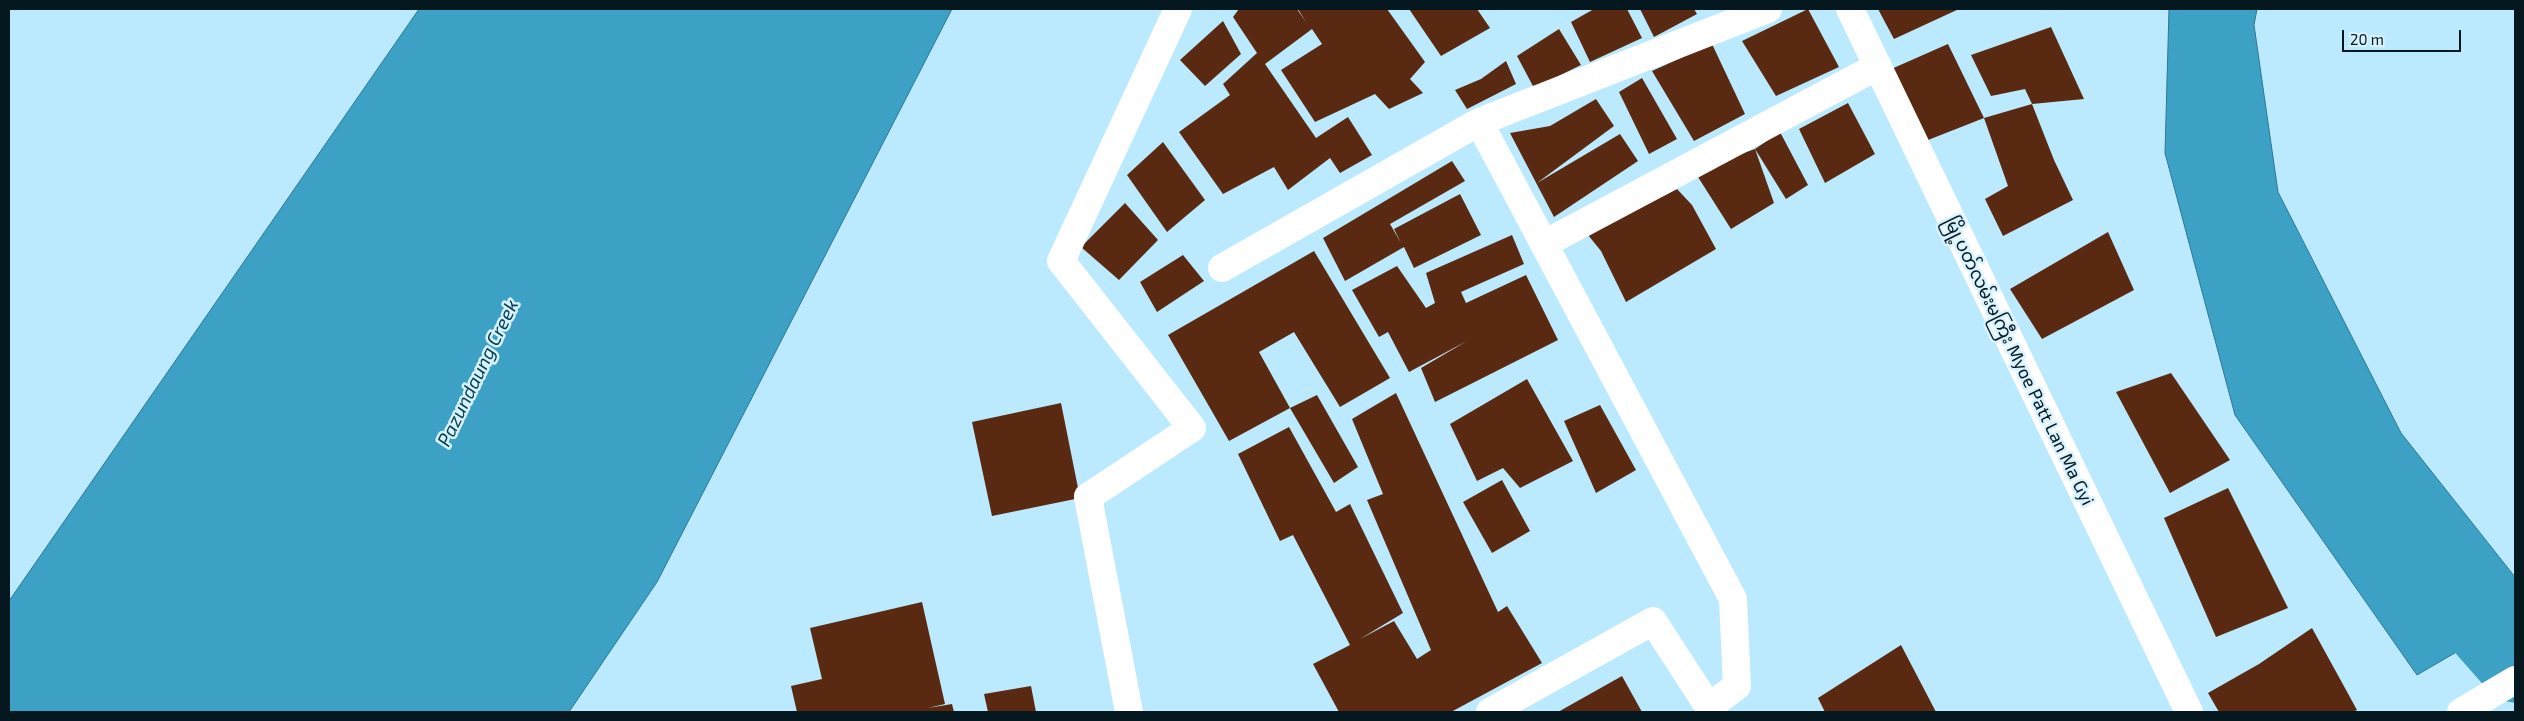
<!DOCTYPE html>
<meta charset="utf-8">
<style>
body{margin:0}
#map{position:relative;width:2524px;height:721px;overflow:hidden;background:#bbe9fd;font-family:"Exo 2",sans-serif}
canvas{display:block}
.frame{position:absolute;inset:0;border:10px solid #06181f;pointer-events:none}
.scale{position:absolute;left:2342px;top:30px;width:119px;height:22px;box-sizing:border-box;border:2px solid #06181f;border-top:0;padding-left:6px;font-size:15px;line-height:18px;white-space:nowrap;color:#06181f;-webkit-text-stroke:4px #d8f3ff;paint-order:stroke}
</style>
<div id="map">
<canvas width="2524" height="721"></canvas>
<div class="frame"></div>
<div class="scale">20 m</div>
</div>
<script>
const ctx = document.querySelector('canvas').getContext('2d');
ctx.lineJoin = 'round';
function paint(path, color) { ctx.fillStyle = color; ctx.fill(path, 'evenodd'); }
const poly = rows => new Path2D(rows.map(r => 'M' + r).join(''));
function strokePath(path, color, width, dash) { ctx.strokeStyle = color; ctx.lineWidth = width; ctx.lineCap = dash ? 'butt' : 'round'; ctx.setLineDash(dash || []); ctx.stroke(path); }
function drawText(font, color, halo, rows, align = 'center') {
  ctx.font = font + ' "Exo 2","Noto Sans Myanmar",sans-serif'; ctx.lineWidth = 5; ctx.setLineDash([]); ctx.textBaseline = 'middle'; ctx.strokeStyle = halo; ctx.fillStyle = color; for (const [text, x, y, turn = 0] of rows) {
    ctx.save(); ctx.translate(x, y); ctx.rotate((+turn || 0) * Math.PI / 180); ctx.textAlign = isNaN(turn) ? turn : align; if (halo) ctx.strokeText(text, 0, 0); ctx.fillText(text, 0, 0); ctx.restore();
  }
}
const water = poly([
 [419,9,952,9,657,582,569,712,9,712,9,601,419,9],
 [2169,9,2257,9,2254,25,2278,192,2401,433,2515,577,2515,618,2417,675,2235,415,2165,153,2169,9]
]);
const river = poly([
 [2425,557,2455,599,2515,667]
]);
const building = poly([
 [1239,9,1297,9,1306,22,1298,9,1387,9,1425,62,1410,79,1423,93,1389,109,1375,94,1315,122,1281,70,1322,44,1312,29,1265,64,1316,138,1348,117,1372,155,1340,173,1330,158,1288,190,1274,167,1223,194,1179,132,1230,95,1223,84,1257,53,1233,17],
 [1409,9,1477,9,1490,28,1441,56],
 [1594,9,1627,9,1642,38,1590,62,1571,22],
 [1640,9,1694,9,1697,14,1654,37],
 [1808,9,1839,67,1776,96,1742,41],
 [1878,9,1959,9,1894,39],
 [1223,21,1241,54,1205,86,1180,60],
 [2051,27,2084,99,2032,104,2025,89,1991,96,1971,55],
 [1559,29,1581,65,1534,88,1517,56],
 [1712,44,1745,114,1694,141,1652,71],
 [1948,44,1984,118,2032,104,2054,160,2073,200,2003,236,1985,199,2008,186,1984,118,1923,142,1889,70],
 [1506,61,1516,84,1467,109,1455,90,1481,79],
 [1642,78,1677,139,1649,154,1619,92],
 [1596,99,1614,126,1537,183,1620,134,1638,161,1554,217,1510,133,1550,126],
 [1848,103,1875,154,1825,183,1799,129],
 [1780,132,1808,185,1786,199,1755,149,1774,203,1731,229,1698,177,1724,160,1755,149],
 [1163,142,1205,200,1167,232,1127,175],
 [1452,161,1465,181,1390,224,1401,243,1394,229,1460,194,1481,235,1414,268,1404,247,1345,281,1323,238],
 [1677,189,1692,205,1716,249,1626,302,1601,251,1588,235],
 [1125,203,1158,240,1119,280,1081,247],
 [2108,232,2134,290,2042,339,2010,289],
 [1512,235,1524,264,1461,292,1466,303,1526,275,1558,340,1435,402,1421,368,1467,341,1409,372,1388,332,1379,337,1352,290,1397,266,1426,308,1435,303,1426,273],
 [1314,251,1390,378,1340,407,1294,332,1259,352,1290,408,1317,395,1358,467,1334,483,1290,408,1229,441,1168,335],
 [1183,255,1204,281,1157,312,1140,282],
 [2171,373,2230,460,2170,493,2116,392],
 [1527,379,1573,461,1520,488,1503,468,1477,481,1450,424],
 [1396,393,1498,612,1507,606,1542,663,1451,712,1339,712,1313,664,1350,645,1293,535,1280,541,1238,454,1289,427,1336,512,1350,504,1403,613,1360,639,1394,621,1417,659,1431,650,1367,500,1383,494,1352,419],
 [1061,403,1080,498,992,516,972,422],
 [1600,405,1636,470,1596,493,1564,421],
 [1502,480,1530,531,1492,553,1463,502],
 [2228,488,2288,608,2216,637,2164,518],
 [922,602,945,704,928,708,952,704,954,712,797,712,791,686,822,679,810,628],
 [2312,628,2357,710,2353,712,2219,712,2208,693,2259,664],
 [1901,645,1936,712,1825,712,1818,698],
 [1622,676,1642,712,1558,712],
 [1031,686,1036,712,988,712,984,694]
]);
const minor = poly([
 [1850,9,2189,712],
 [1479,122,1733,599,1737,686,1709,707],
 [1544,244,1878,66],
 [1222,268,1479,122,1768,9],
 [1129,712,1088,497,1192,428,1061,261,1178,9],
 [1490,712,1653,621,1712,712]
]);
const primary = poly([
 [2461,712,2515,680]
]);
const streetNames = [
 ["မြို့ပတ်လမ်းမကြီး Myoe Patt Lan Ma Gyi",2019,361,64]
];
const waterNames = [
 ["Pazundaung Creek",478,373,-64]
];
paint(water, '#3da1c5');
strokePath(water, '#2c7893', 1);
strokePath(river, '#3da1c5', 71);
paint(building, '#592a11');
strokePath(minor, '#fff', 28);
strokePath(primary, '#fff', 28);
drawText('18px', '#06181f', '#d8f3ff', streetNames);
drawText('italic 19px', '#003e51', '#d8f3ff', waterNames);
</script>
